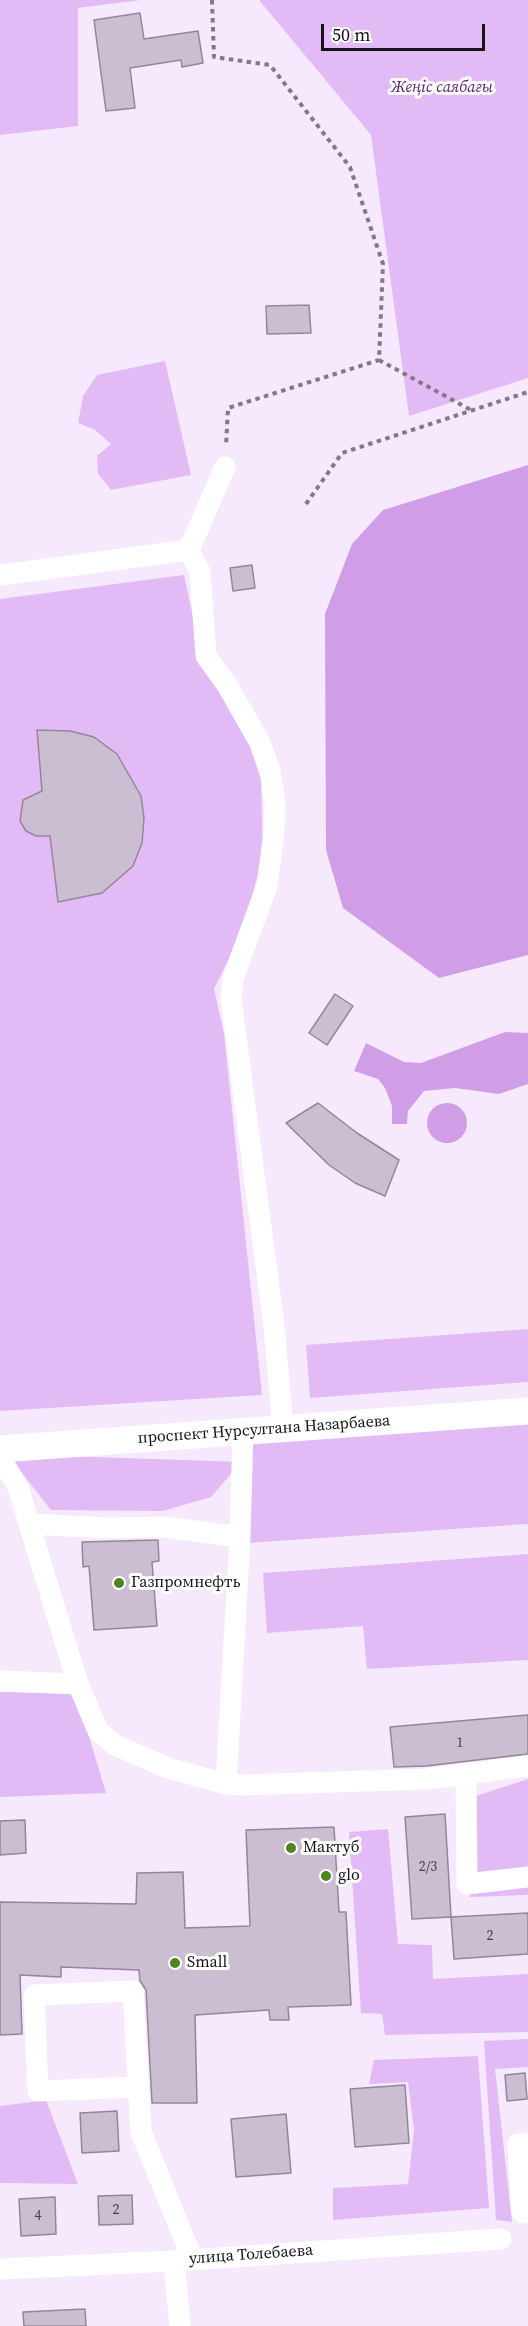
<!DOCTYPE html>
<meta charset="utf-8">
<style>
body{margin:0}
#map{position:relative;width:528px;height:2326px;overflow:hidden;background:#f6e9fd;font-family:"Source Serif 4",serif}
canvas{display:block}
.scale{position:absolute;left:321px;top:24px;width:164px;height:27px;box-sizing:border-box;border:3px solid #161218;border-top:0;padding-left:8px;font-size:18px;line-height:21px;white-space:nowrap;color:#161218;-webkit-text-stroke:4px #fff;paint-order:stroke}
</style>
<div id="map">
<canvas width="528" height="2326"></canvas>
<div class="scale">50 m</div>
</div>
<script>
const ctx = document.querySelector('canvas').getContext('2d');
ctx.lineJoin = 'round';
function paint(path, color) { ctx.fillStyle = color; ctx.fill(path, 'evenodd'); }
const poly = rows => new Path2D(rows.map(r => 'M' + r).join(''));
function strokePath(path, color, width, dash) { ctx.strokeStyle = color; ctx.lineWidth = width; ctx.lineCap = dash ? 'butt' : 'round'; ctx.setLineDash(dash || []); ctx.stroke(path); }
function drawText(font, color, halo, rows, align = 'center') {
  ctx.font = font + ' "Source Serif 4",serif'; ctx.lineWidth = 6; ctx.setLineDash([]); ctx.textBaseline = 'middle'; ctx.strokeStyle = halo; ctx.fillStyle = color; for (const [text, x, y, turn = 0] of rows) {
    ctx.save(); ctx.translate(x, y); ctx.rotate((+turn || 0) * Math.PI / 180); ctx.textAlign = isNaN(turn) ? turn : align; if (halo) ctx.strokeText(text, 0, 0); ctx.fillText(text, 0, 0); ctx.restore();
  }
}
const green = poly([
 [0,0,141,0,78,8,78,126,0,135],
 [259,0,528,0,528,378,409,416,371,135],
 [165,361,191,475,111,490,98,474,97,456,111,444,95,430,78,423,83,396,97,375],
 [184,575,202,659,242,722,261,780,263,856,242,933,214,989,224,1033,262,1395,0,1411,0,599],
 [528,1329,528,1382,310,1398,306,1345],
 [528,1411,528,1524,247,1543,243,1432],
 [7,1454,241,1462,211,1497,163,1511,51,1510],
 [528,1554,528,1660,367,1669,363,1626,267,1633,263,1573],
 [0,1692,76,1693,106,1793,0,1797],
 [528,1779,528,1895,470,1897,464,1831,467,1799],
 [388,1829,398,1944,432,1945,433,1979,528,1974,528,2032,385,2035,382,2014,361,2013,349,1832],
 [528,2039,528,2067,495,2069,512,2222,496,2220,484,2041],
 [478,2056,489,2208,333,2220,333,2188,408,2184,414,2130,408,2082,369,2084,374,2060],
 [46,2100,78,2184,0,2183,0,2106]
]);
const water = poly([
 [528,465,528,955,439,978,343,908,326,850,325,614,352,544,383,510],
 [505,1032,528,1033,528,1084,499,1094,455,1088,424,1091,408,1111,407,1124,392,1124,392,1106,385,1088,378,1079,354,1071,366,1043,404,1062,421,1063],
 '427 1123a20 20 0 1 1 40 0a20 20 0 1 1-40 0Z'
]);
const building = poly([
 [140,13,144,39,198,31,203,63,182,67,181,60,130,68,135,108,106,111,94,20,140,13],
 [309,305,311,333,267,334,266,306,309,305],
 [252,565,255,588,233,591,230,568,252,565],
 [37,730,70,731,94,737,117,754,141,796,144,818,142,843,133,866,102,893,58,902,50,836,36,836,26,831,20,821,23,800,42,791,37,730],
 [335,994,353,1006,327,1045,309,1033,335,994],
 [318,1103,357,1133,399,1160,385,1196,355,1183,329,1165,286,1123,318,1103],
 [158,1540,159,1561,152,1562,157,1626,94,1630,89,1566,83,1567,82,1542,158,1540],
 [528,1715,528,1754,426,1766,394,1767,390,1727,528,1715],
 [445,1814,451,1917,412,1919,405,1817,445,1814],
 [25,1820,26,1853,0,1855,0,1821,25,1820],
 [334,1827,339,1912,346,1912,351,2005,288,2007,289,2020,270,2020,269,2010,195,2015,197,2103,152,2103,146,1990,140,1981,139,1970,61,1967,61,1977,20,1975,22,2034,0,2035,0,1902,136,1904,137,1873,183,1872,185,1928,250,1926,246,1830,334,1827],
 [528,1913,528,1954,454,1959,451,1917,528,1913],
 [525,2073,527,2099,507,2101,505,2075,525,2073],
 [405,2085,409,2143,355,2147,350,2089,405,2085],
 [117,2111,119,2151,82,2153,80,2113,117,2111],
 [286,2114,291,2173,236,2177,231,2119,286,2114],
 [132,2195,133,2224,99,2225,98,2196,132,2195],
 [55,2197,56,2234,21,2236,19,2199,55,2197],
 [85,2309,86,2326,24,2326,23,2312,85,2309]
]);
const path = poly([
 [212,0,214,57,270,65,350,167,383,264,379,360,228,408,226,446],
 [379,360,471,410],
 [306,504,342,453,528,392]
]);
const minor = poly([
 [189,550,200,572,206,656,227,685,260,743,270,771,275,803,274,832,267,886,233,978,231,999,274,1326,283,1428],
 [0,575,189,550,225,467],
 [0,1457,19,1489,29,1524,109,1528,165,1527,240,1537,243,1432],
 [29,1524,78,1684,98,1731,115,1745,168,1768,226,1784,243,1785,427,1779,528,1766],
 [0,1681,78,1684],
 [466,1775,467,1884,528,1877],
 [226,1784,240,1537],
 [138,2087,38,2091,34,1995,133,1991,141,2132,192,2258],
 [528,2144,518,2144,522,2213,528,2212],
 [174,2261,180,2326],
 [0,2269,174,2261,501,2239]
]);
const major = poly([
 [0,1449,528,1411]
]);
const markers = [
 [119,1583,6,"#4e8520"],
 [291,1848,6,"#4e8520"],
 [326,1876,6,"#4e8520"],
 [175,1963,6,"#4e8520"]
];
const numberNames = [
 ["1",460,1743],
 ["2/3",428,1867],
 ["2",490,1936],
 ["2",116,2210],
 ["4",38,2216]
];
const parkNames = [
 ["Жеңіс саябағы",442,88]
];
const streetNames = [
 ["проспект Нурсултана Назарбаева",264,1430,-4],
 ["улица Толебаева",251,2255,-4]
];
const poiNames = [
 ["Газпромнефть",131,1583],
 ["Мактуб",303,1848],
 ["glo",338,1876],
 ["Small",187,1963]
];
paint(green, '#e2bbf6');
paint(water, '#cf9ee7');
paint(building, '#cbbed2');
strokePath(building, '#928698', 1.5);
strokePath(path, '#817986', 4, [4.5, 4.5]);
strokePath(minor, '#fff', 21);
strokePath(major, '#fff', 27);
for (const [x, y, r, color] of markers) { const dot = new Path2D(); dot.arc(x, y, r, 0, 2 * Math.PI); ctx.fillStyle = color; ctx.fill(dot); strokePath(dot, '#fff', 2); }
drawText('14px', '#433d46', null, numberNames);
drawText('italic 16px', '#591c72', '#fff', parkNames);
drawText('16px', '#161218', '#fff', streetNames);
drawText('16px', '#161218', '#fff', poiNames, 'left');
</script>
